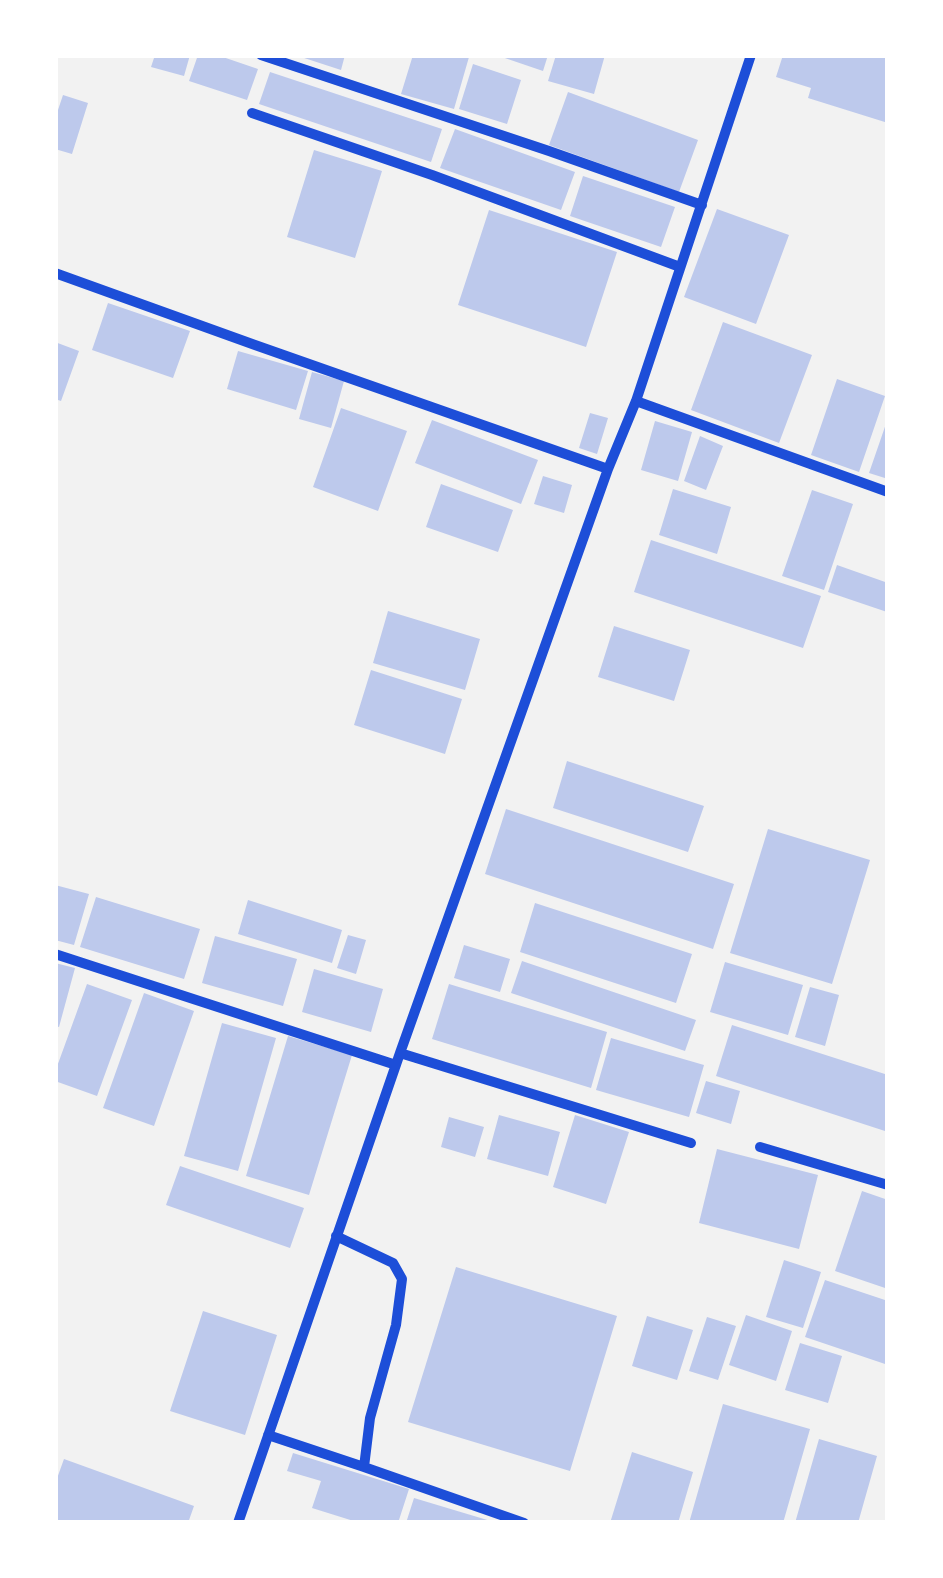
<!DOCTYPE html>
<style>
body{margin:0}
#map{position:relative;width:943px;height:1578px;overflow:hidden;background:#f2f2f2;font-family:Lato,sans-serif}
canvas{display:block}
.frame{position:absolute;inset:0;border:58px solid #fff;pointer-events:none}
</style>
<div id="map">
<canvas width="943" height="1578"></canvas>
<div class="frame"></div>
</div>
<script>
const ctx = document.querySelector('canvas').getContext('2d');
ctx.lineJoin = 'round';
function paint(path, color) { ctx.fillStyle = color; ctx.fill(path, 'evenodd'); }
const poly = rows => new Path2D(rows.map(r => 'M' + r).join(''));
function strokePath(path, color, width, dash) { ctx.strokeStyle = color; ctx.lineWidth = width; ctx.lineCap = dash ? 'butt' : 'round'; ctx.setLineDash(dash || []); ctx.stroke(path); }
const building = poly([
 [155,55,190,55,184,76,151,67],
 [198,55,217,55,258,69,247,100,189,81],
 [295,55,345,55,341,70],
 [413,55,469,57,454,109,401,94],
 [496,55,548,55,543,71],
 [556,55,605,55,594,94,548,81],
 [783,55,888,55,888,123,808,98,811,88,776,77],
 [473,64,521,80,507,124,459,109],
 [270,72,442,129,431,162,259,104],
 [568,92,698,140,679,192,549,145],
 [63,95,88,103,72,154,55,149,55,119],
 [455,129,575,172,561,210,440,168],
 [314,150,382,171,355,258,287,237],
 [583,176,675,207,661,247,570,216],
 [717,209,789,235,756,324,684,297],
 [489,210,617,252,586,347,458,305],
 [108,303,190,331,173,378,92,350],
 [723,322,812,355,779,443,691,410],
 [55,342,79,351,61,401,55,399],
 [238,351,308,371,296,410,227,389],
 [312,372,344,381,331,428,299,419],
 [837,379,885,396,859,472,811,455],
 [341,408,407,431,378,511,313,487],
 [590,413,608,418,597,454,579,448],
 [888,418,888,479,869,473],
 [432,420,538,460,521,504,415,463],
 [655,421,692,432,678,481,641,470],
 [700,436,723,446,706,490,684,481],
 [543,476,572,485,564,513,534,504],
 [441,484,513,510,498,552,426,527],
 [673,489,731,507,717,554,659,535],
 [812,490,853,504,824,590,782,576],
 [651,540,821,596,803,648,634,592],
 [837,565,888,583,887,612,828,592],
 [388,611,480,639,465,690,373,663],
 [614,626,690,650,674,701,598,677],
 [371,670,462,699,445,754,354,725],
 [567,761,704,806,688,852,553,808],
 [506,809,734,884,713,949,485,874],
 [768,829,870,860,832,984,730,953],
 [55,885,89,894,74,945,55,940],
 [96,897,200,929,184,979,80,947],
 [248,900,342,930,332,963,238,934],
 [535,903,692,954,676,1003,520,952],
 [348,935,366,940,356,974,337,968],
 [215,936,297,959,283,1006,202,983],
 [464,945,510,959,500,992,454,978],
 [522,961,696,1020,685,1051,511,993],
 [725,962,803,985,788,1035,710,1012],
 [55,963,75,968,59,1027,55,1026],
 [314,969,383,989,371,1032,302,1012],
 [87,984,132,1000,97,1096,55,1081,55,1072],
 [449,984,607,1032,591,1088,432,1039],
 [810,987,839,995,825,1046,795,1037],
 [144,993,194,1011,154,1126,103,1108],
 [222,1023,276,1038,238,1171,184,1156],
 [732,1025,888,1075,888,1132,716,1076],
 [288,1036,352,1055,309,1195,246,1176],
 [611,1038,704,1065,689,1117,596,1090],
 [706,1081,740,1091,731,1124,696,1113],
 [499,1115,560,1132,548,1176,487,1159],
 [575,1115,629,1132,606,1204,553,1187],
 [449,1117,484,1127,475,1157,441,1147],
 [717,1149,818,1175,799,1249,699,1223],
 [180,1166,304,1208,290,1248,166,1205],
 [862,1191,888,1200,888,1289,835,1271],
 [784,1260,821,1272,803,1328,766,1317],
 [456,1267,617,1316,570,1471,408,1422],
 [825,1280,888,1301,888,1365,805,1337],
 [203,1311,277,1335,245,1435,170,1411],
 [746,1315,792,1331,776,1381,729,1365],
 [647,1316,693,1330,677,1380,632,1366],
 [707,1317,736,1326,718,1380,689,1371],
 [800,1343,842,1356,828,1403,785,1390],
 [723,1404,810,1429,783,1523,689,1523],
 [819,1439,877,1456,858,1523,795,1523],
 [632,1452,693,1472,678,1523,610,1523],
 [293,1453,409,1489,398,1523,360,1523,312,1508,321,1481,287,1471],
 [64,1459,194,1506,188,1523,55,1523,55,1484],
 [414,1498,494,1522,494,1523,406,1523]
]);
const minor = poly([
 [261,55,549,151,702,205],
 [252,113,432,175,680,267],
 [55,273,255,345,608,469],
 [636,401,888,492],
 [55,954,396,1065],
 [400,1053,691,1143],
 [760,1147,888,1185],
 [268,1435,364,1467,370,1418,396,1325,402,1279,393,1263,336,1236],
 [364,1467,524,1523],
 [238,1523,400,1053,608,469,636,401,751,55]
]);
paint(building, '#bdc9ec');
strokePath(minor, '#1d4ed8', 10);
</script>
